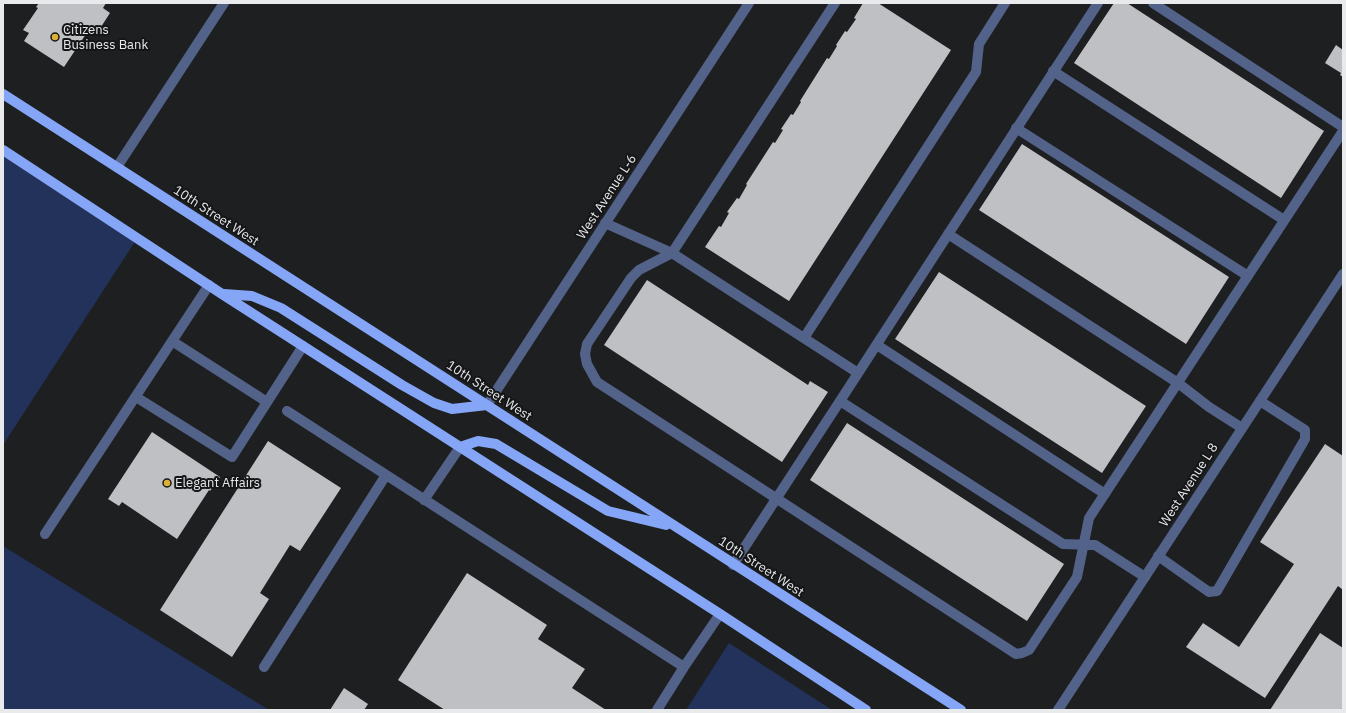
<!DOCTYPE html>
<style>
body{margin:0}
#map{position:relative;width:1346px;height:713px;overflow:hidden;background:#1e1f21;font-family:"IBM Plex Sans",sans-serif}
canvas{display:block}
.frame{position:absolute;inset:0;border:4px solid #e9eaeb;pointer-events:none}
</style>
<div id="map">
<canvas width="1346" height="713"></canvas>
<div class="frame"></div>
</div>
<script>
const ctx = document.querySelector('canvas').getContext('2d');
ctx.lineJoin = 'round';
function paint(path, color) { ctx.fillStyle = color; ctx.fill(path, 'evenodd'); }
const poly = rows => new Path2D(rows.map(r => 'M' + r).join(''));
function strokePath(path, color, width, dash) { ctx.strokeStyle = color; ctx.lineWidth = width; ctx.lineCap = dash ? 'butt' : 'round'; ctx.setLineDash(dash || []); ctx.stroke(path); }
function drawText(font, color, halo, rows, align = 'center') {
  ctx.font = font + ' "IBM Plex Sans",sans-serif'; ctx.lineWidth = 4; ctx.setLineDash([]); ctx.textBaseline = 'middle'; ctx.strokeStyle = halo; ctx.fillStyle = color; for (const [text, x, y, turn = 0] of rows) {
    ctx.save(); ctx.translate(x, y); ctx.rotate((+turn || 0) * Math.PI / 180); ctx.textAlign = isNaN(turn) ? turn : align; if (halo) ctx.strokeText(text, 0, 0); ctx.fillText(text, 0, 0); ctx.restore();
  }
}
const green = poly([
 [3,154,136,240,3,445],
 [3,546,269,710,3,710],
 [729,643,832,710,686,710]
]);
const building = poly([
 [39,3,106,3,103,8,110,13,99,30,92,25,64,67,24,41,29,33,23,30,38,8,36,7],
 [863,3,878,3,951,50,789,301,705,247,719,226,721,227,729,213,727,212,737,198,739,199,747,185,746,184,773,142,775,143,783,130,781,129,791,114,793,115,801,102,800,101,827,58,829,59,837,46,836,45,845,31,847,32,856,19,854,18],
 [1114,3,1127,3,1324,131,1281,198,1074,63],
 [1336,45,1343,50,1343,77,1340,75,1341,73,1325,63],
 [1022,144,1229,277,1186,344,979,210],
 [939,272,1146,406,1102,473,895,339],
 [647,280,808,385,810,381,828,392,782,462,604,345],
 [847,423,1064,564,1027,621,810,480],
 [152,432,220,477,210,491,209,490,177,539,122,502,119,506,108,499],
 [268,441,341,488,300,551,290,545,260,593,269,599,232,657,160,610],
 [1325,444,1343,456,1343,590,1338,586,1265,698,1186,647,1203,623,1239,647,1294,564,1260,542],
 [467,573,547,625,538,639,585,669,572,688,606,710,445,710,398,680],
 [1320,633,1343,648,1343,710,1270,710],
 [344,688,368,704,364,710,330,710]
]);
const lane = poly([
 [835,3,672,253,639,270,631,278,587,344,585,354,587,364,597,382,1016,654,1022,653,1029,650,1077,577,1089,518,1343,131],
 [1153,3,1343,127],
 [1053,71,1284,220],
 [1016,128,1248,276],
 [117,167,224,3],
 [605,223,672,253,858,373],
 [948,234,1178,383,1209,407,1242,428],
 [804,338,976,72,979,44,1005,3],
 [172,341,267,402],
 [877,345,1105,494],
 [136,397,232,457,303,346],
 [840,401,1098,3],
 [487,405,749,3],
 [287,411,684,667,720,614],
 [424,500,460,447],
 [45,534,209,285],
 [1158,556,1209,592,1217,591,1305,439,1305,430,1260,401],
 [733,565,840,401,1063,544,1095,545,1145,577],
 [264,667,386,475],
 [657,710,684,667]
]);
const street = poly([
 [1058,710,1343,274]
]);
const primary = poly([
 [3,94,961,710],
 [3,150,222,294,720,614,866,710],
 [224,294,252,296,281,308,402,385,434,403,452,409,487,405],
 [460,447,478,441,496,444,608,511,666,525]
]);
const markers = [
 [55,37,4,"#dfb034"],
 [167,483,4,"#dfb034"]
];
const poiNames = [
 ["Citizens",63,30],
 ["Business Bank",63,45],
 ["Elegant Affairs",175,483]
];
const streetNames = [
 ["West Avenue L-6",607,197,-57],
 ["10th Street West",216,216,33],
 ["10th Street West",489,391,33],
 ["West Avenue L 8",1189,485,-57],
 ["10th Street West",761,567,33]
];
paint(green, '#23325a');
paint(building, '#bec0c3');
strokePath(lane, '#526289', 10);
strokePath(street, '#526289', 10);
strokePath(primary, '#85a6f7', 10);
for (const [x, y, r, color] of markers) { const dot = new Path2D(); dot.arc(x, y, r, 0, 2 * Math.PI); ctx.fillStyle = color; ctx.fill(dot); strokePath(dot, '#151618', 1.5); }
drawText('13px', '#e9eaeb', '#151618', poiNames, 'left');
drawText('13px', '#e9eaeb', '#151618', streetNames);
</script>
